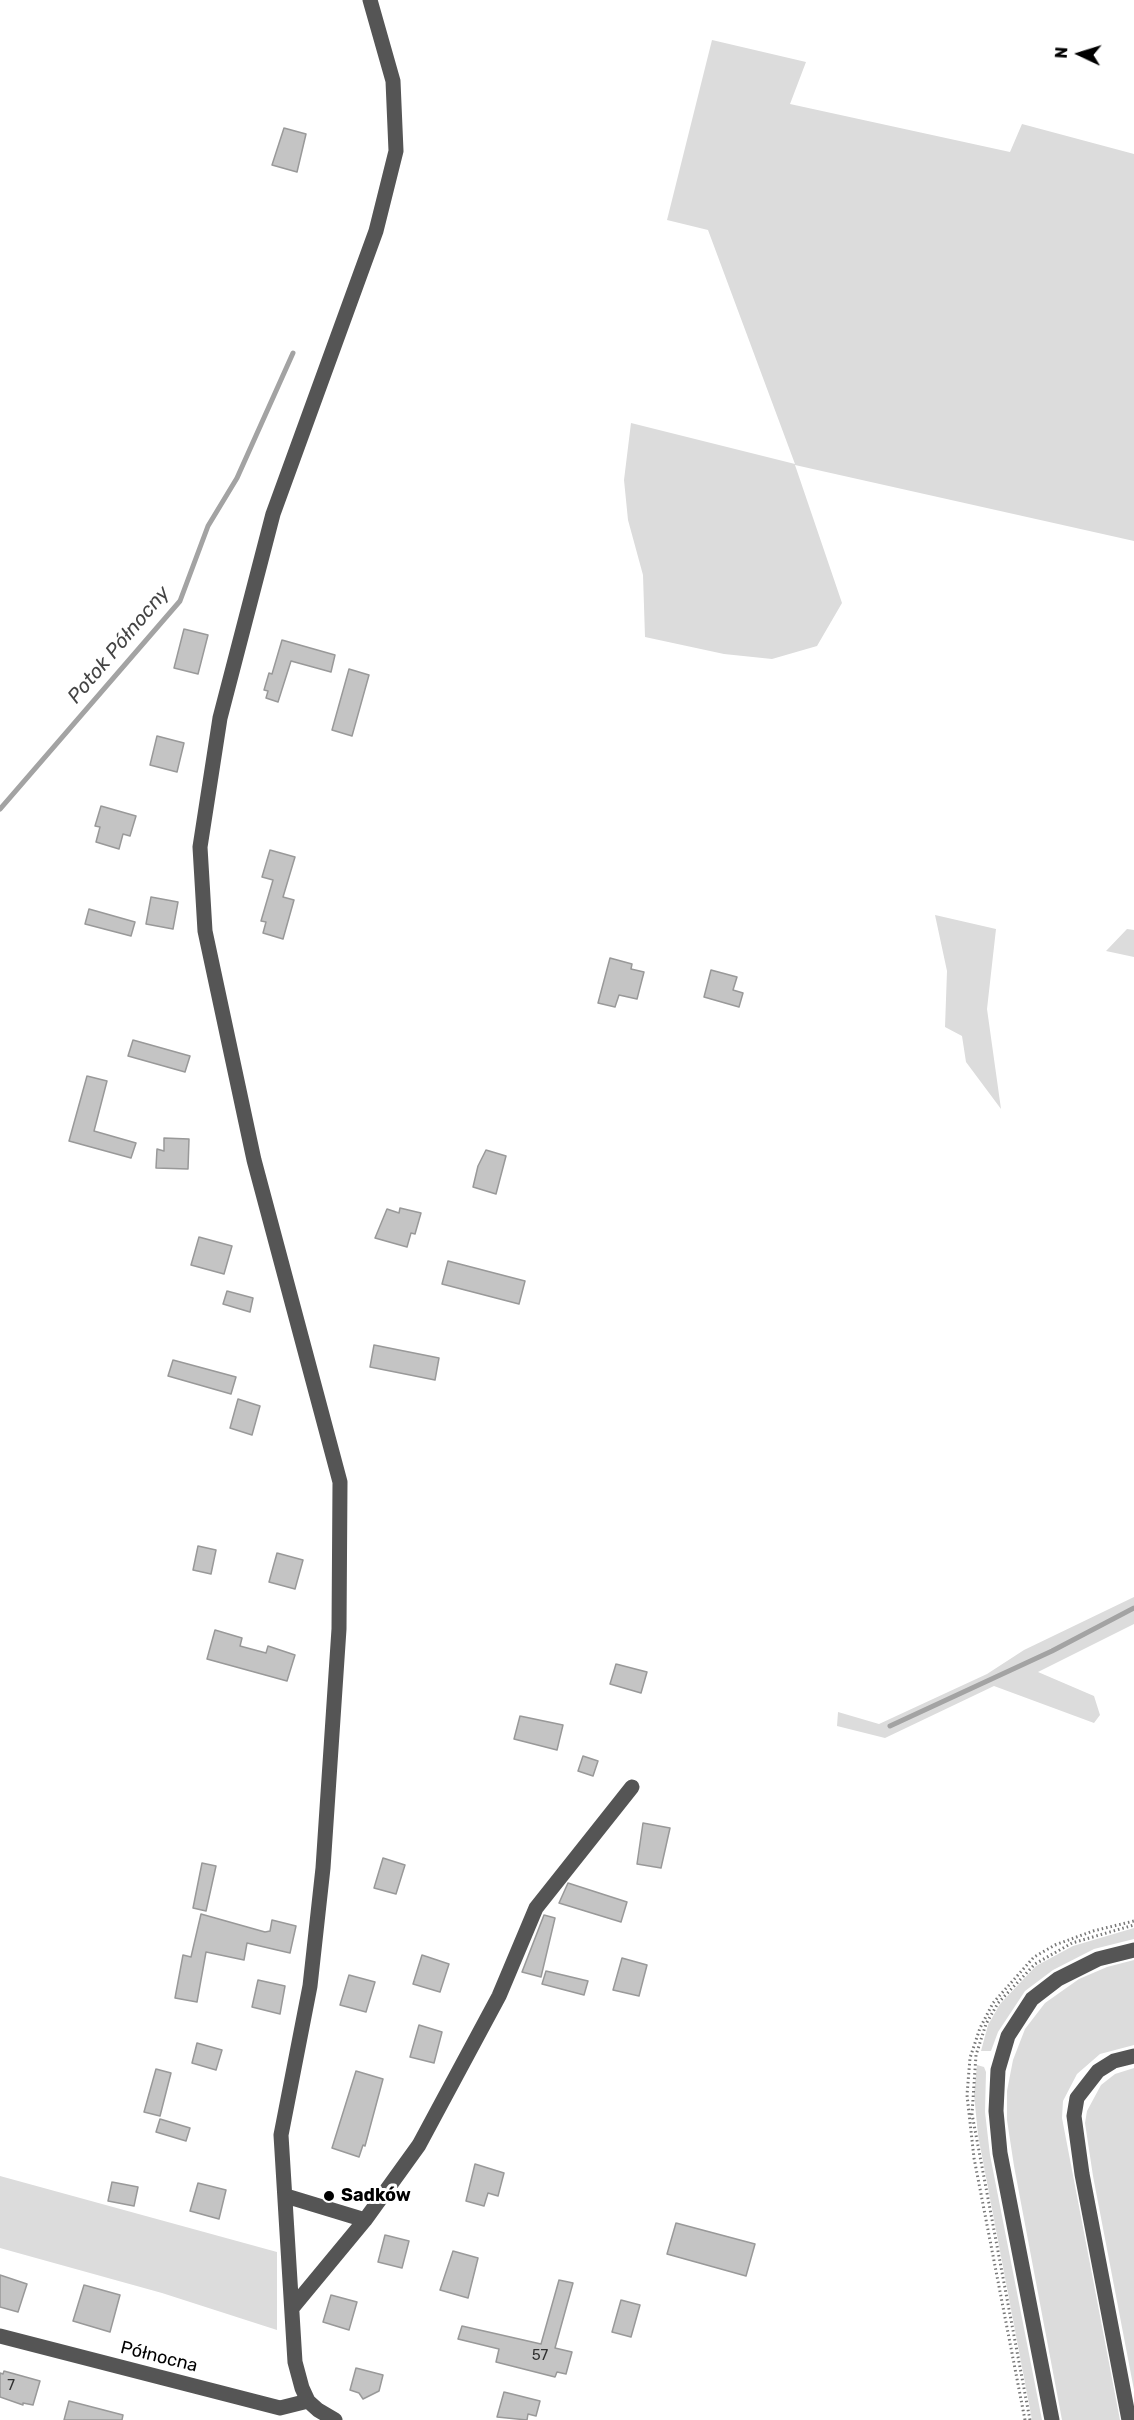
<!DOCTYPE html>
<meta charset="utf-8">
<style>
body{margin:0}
#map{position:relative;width:1134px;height:2420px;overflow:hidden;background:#fff;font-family:Rubik,sans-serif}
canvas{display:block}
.north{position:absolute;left:1050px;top:24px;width:60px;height:60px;-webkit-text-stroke:4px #fff;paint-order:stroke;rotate:274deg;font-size:16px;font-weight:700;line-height:24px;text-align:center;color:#000}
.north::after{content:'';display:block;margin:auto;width:21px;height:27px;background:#000;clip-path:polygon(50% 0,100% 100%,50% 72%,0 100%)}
</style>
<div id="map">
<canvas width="1134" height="2420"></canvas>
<div class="north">N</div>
</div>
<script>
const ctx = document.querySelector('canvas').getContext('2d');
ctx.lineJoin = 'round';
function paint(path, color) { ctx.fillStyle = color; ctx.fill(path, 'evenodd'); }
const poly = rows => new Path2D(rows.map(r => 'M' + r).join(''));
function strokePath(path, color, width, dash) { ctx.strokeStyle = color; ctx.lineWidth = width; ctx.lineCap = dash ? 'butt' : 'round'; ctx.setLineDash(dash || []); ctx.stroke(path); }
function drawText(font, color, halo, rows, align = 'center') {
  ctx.font = font + ' Rubik,sans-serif'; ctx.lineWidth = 6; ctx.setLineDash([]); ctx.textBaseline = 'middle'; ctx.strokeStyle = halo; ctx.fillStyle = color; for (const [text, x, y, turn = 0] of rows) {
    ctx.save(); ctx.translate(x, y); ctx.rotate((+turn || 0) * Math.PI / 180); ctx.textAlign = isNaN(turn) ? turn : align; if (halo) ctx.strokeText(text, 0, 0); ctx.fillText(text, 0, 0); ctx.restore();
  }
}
const green = poly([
 [712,40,806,62,790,104,1010,152,1022,124,1134,154,1134,541,795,465,842,603,817,646,772,659,724,654,645,637,643,575,628,520,624,480,631,423,795,464,708,230,667,220],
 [935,915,996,929,987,1009,1001,1109,966,1062,962,1036,945,1027,947,971],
 [1127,929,1134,930,1134,957,1106,951],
 [1134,1597,1134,1624,1038,1672,1094,1696,1100,1715,1094,1723,994,1686,885,1738,837,1726,838,1712,879,1724,987,1674,1024,1650],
 [1134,1928,1134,1939,1094,1949,1053,1970,1025,1991,998,2032,991,2051,981,2051,988,2025,1000,2004,1036,1966,1073,1946],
 [1134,1960,1134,2045,1100,2054,1077,2074,1063,2101,1062,2118,1120,2420,1062,2420,1014,2166,1007,2120,1007,2091,1013,2060,1025,2029,1045,2003,1079,1979,1107,1967],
 [977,2065,984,2067,986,2072,985,2112,990,2155,1042,2420,1032,2420,978,2135,974,2094],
 [1134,2068,1134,2390,1093,2176,1085,2123,1087,2111,1101,2085,1115,2074],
 [0,2176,277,2252,277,2330,162,2293,0,2248]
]);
const stream = poly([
 [0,809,180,601,208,526,237,478,293,353],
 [890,1726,1052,1651,1134,1608]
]);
const building = poly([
 [284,128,306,134,297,172,272,165,284,128],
 [184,629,208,635,198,674,174,668,184,629],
 [282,640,335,655,331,672,291,661,278,702,266,698,268,691,264,690,269,673,272,674,282,640],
 [349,669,369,675,352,736,332,730,349,669],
 [157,736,184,743,177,772,150,765,157,736],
 [101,806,136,816,130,836,123,834,119,849,96,842,100,827,95,826,101,806],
 [270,850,295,857,283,897,294,900,283,939,263,933,266,922,261,921,273,880,262,877,270,850],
 [151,897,178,902,173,929,146,924,151,897],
 [89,909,135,922,131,936,85,924,89,909],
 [610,958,632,964,631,969,644,972,637,999,619,995,615,1007,598,1003,610,958],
 [711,970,737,977,733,990,743,993,739,1007,704,997,711,970],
 [133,1040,190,1056,185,1072,128,1056,133,1040],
 [87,1076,107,1081,94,1131,136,1143,131,1158,69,1141,87,1076],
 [164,1138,189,1139,188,1169,156,1168,157,1149,164,1151,164,1138],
 [486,1150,506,1156,496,1194,473,1187,478,1166,486,1150],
 [400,1208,421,1213,415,1234,411,1233,407,1247,375,1238,387,1209,399,1213,400,1208],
 [199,1237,232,1246,224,1274,191,1265,199,1237],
 [448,1261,525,1281,519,1304,442,1284,448,1261],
 [227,1291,253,1298,250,1312,223,1304,227,1291],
 [374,1345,439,1358,435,1380,370,1367,374,1345],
 [173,1360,236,1377,231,1394,168,1376,173,1360],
 [238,1399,260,1406,252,1435,230,1428,238,1399],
 [198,1546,216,1550,211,1574,193,1570,198,1546],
 [277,1553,303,1560,295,1589,269,1582,277,1553],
 [215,1630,242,1638,240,1646,266,1653,268,1646,295,1655,287,1681,207,1659,215,1630],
 [616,1664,647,1672,641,1693,610,1684,616,1664],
 [520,1716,563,1725,557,1750,514,1739,520,1716],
 [583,1756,598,1761,593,1776,578,1771,583,1756],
 [643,1823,670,1828,661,1868,637,1864,643,1823],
 [383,1858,405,1865,396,1894,374,1888,383,1858],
 [202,1863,216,1866,206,1911,193,1908,202,1863],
 [568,1883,627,1902,621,1922,559,1903,568,1883],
 [201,1914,265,1932,270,1931,272,1920,296,1926,290,1953,247,1943,244,1960,206,1952,197,2002,175,1998,183,1955,191,1957,201,1914],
 [544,1915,555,1918,541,1977,522,1972,544,1915],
 [422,1955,449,1964,440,1992,413,1984,422,1955],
 [622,1958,647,1965,639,1996,613,1990,622,1958],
 [546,1971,588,1981,584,1995,542,1984,546,1971],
 [349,1975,375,1982,366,2012,340,2005,349,1975],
 [258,1980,285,1986,280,2014,252,2007,258,1980],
 [419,2025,442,2032,434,2063,410,2057,419,2025],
 [197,2043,222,2050,216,2070,192,2063,197,2043],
 [156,2069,171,2073,160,2116,144,2112,156,2069],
 [356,2071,383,2079,365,2146,363,2145,359,2157,332,2148,356,2071],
 [160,2119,190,2128,186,2141,156,2132,160,2119],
 [475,2164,504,2173,498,2196,488,2193,484,2206,466,2201,475,2164],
 [112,2182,138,2187,134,2206,108,2201,112,2182],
 [198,2183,226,2190,219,2219,190,2211,198,2183],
 [676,2223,755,2244,746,2276,667,2254,676,2223],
 [385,2235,409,2241,402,2268,378,2262,385,2235],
 [453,2251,478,2258,468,2298,440,2290,453,2251],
 [0,2275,27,2284,18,2312,0,2307,0,2275],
 [559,2280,573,2283,555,2348,572,2352,566,2374,557,2372,555,2377,496,2362,499,2349,458,2339,462,2326,541,2344,559,2280],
 [84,2285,120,2295,110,2332,73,2321,84,2285],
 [331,2295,357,2302,349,2330,323,2322,331,2295],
 [621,2300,640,2305,631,2337,612,2332,621,2300],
 [356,2368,383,2375,379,2391,363,2399,359,2393,350,2390,356,2368],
 [4,2371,40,2381,33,2405,23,2403,23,2405,0,2397,0,2373,3,2374,4,2371],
 [504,2392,540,2401,536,2416,528,2414,527,2420,497,2417,504,2392],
 [69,2401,123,2415,122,2420,64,2420,69,2401]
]);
const path = poly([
 [1025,2420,974,2158,967,2095,970,2058,980,2028,993,2003,1034,1957,1055,1945,1093,1931,1134,1921],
 [1030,2420,972,2114,976,2055,986,2024,998,2003,1035,1964,1072,1943,1134,1925]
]);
const minor = poly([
 [286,2196,365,2220],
 [293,2307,365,2220,419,2145,499,1996,536,1908,632,1787],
 [0,2336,280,2408,308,2401],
 [335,2420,318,2410,308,2401,302,2388,295,2362,281,2135,310,1986,323,1868,339,1629,340,1482,254,1160,205,931,200,847,220,718,273,514,376,231,396,151,393,81,370,0],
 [1052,2420,1000,2153,996,2111,998,2070,1008,2036,1032,1999,1058,1979,1098,1959,1134,1950],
 [1129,2420,1082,2174,1074,2116,1077,2098,1098,2071,1114,2061,1134,2056]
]);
const markers = [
 [329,2196,6,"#000"]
];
const numberNames = [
 ["57",540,2356],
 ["7",11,2386]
];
const poiNames = [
 ["Sadków",341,2196]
];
const streetNames = [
 ["Północna",159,2357,14]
];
const waterNames = [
 ["Potok Północny",119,645,-50]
];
paint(green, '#dcdcdc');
strokePath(stream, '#a3a3a3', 5);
paint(building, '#c4c4c4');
strokePath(building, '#999', 1.5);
strokePath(path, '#777', 3, [1.5, 3]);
strokePath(minor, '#555', 15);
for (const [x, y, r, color] of markers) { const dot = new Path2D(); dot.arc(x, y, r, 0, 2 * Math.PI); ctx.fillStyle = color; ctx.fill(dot); strokePath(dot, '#fff', 2); }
drawText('15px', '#313131', null, numberNames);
drawText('bold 18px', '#000', '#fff', poiNames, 'left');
drawText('18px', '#000', '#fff', streetNames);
drawText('italic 20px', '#444', '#fff', waterNames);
</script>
